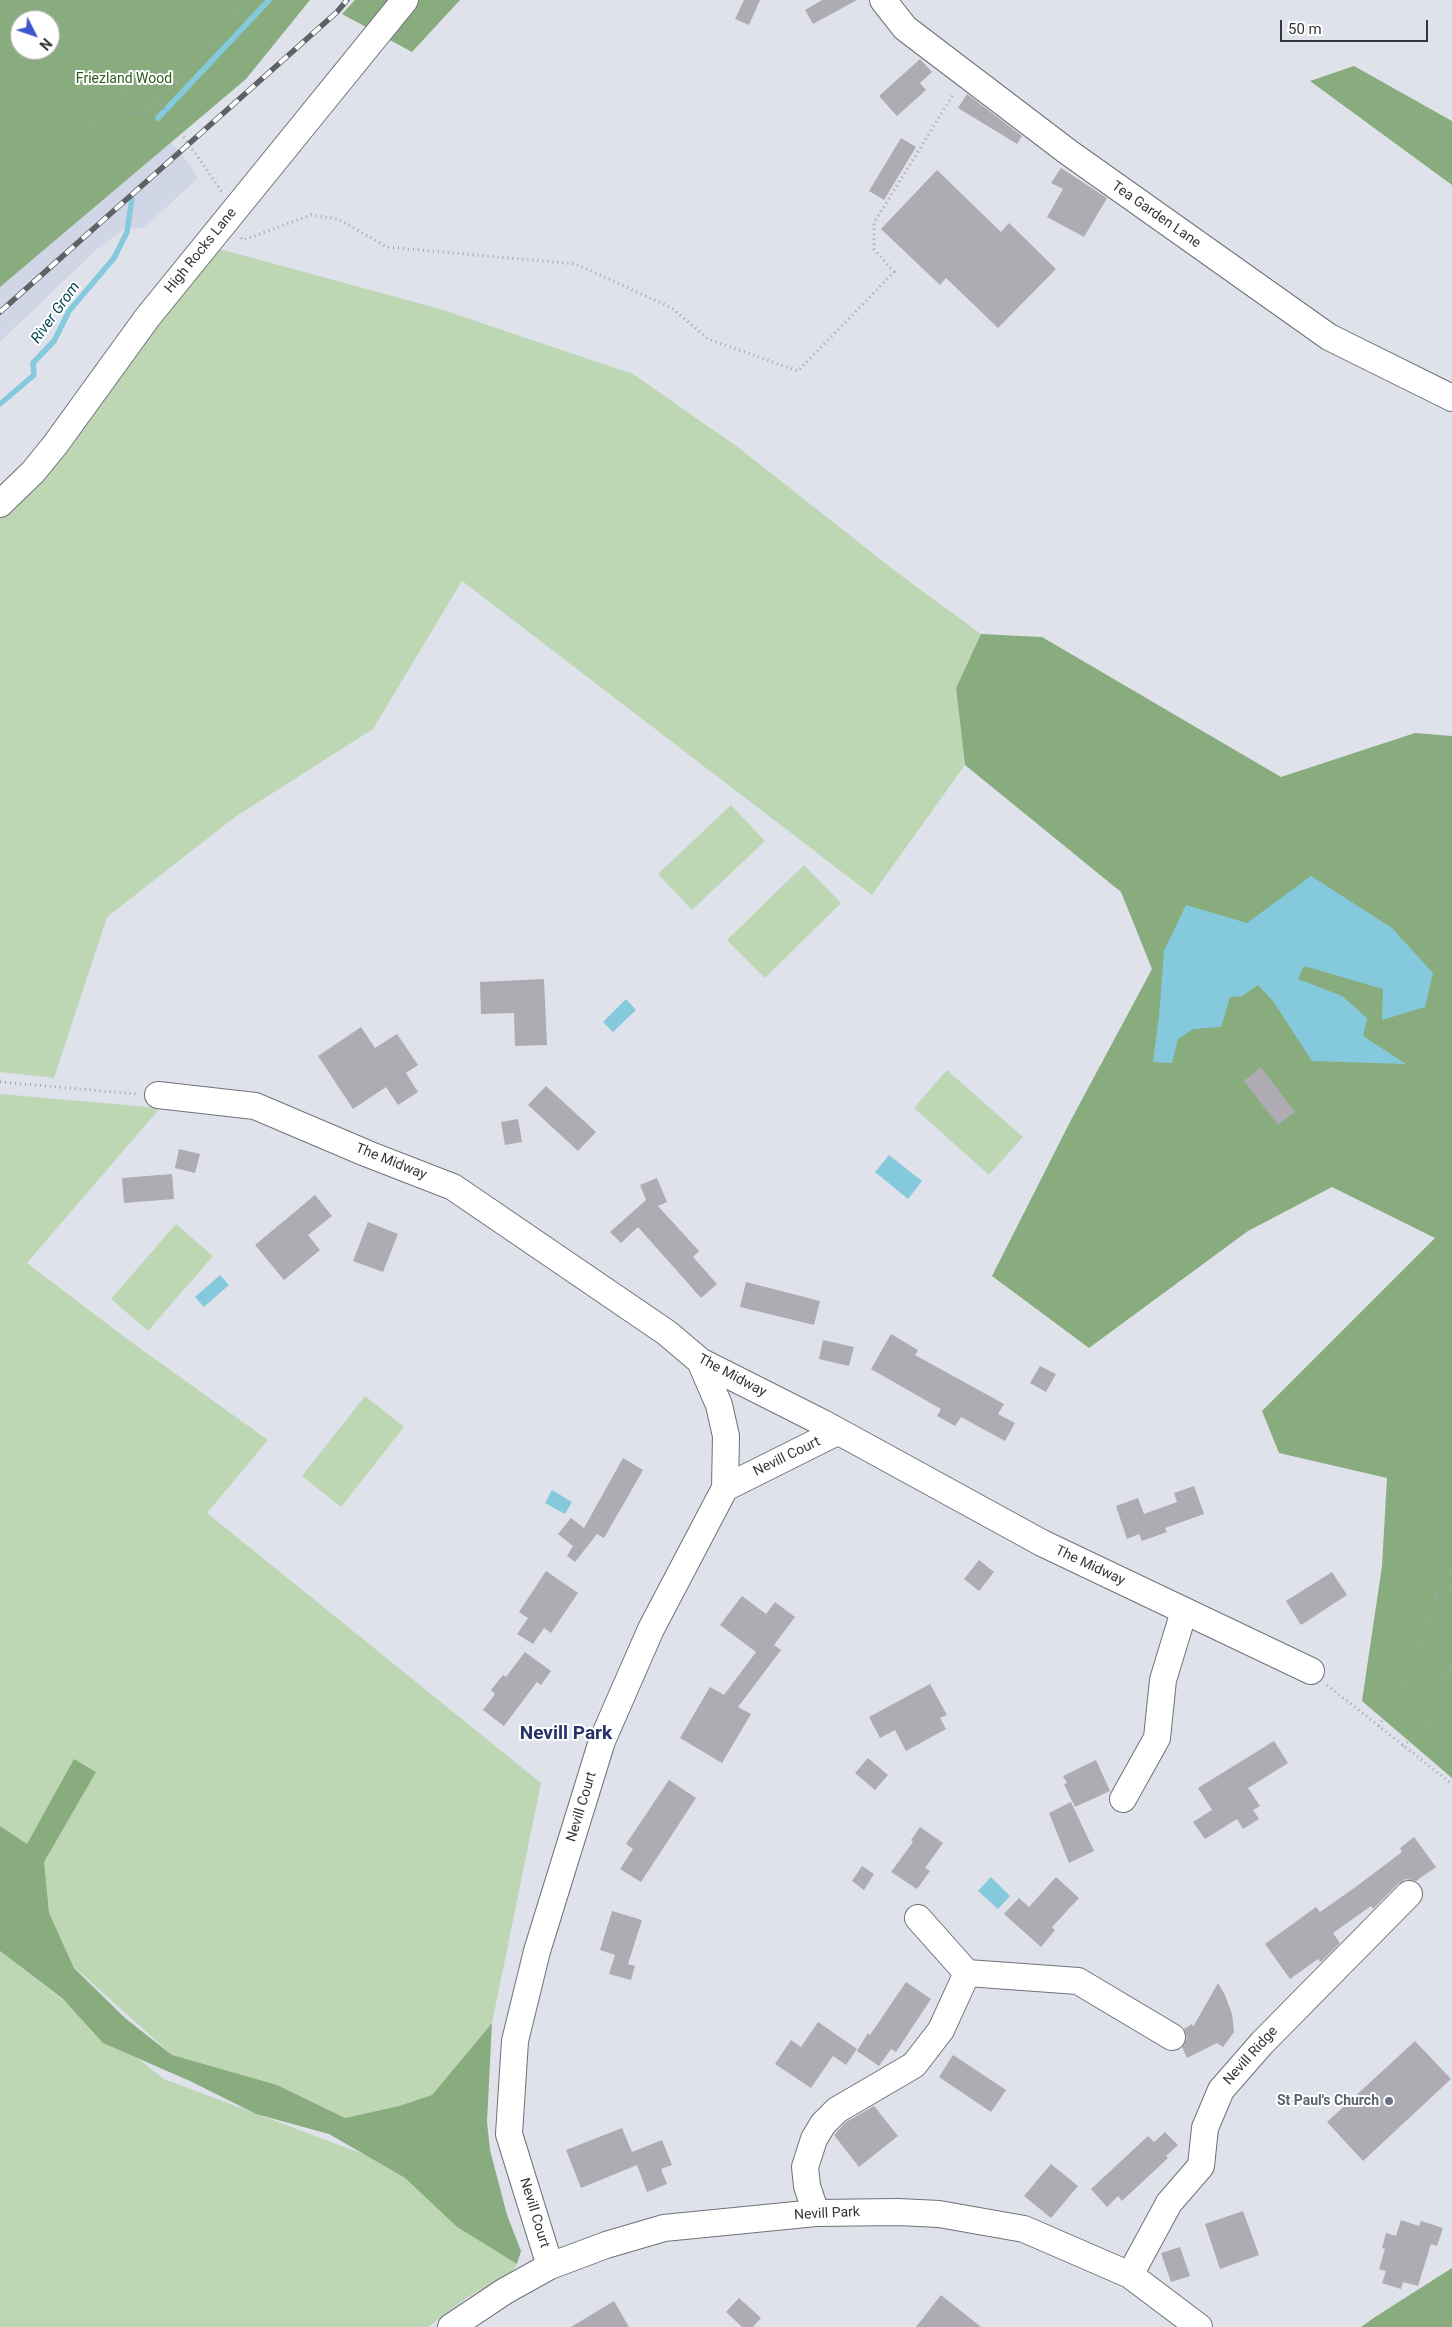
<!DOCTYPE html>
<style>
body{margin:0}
#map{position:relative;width:1452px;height:2327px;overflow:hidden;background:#dfe2ea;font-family:Roboto,sans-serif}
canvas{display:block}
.north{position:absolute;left:10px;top:10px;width:50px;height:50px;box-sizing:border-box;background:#fff;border:1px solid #aeafb0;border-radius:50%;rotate:131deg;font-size:14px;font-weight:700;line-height:20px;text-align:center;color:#353639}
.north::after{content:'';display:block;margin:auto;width:18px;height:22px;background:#3f56c9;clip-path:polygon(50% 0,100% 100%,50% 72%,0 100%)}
.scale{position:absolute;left:1280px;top:20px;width:148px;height:22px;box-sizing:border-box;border:2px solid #353639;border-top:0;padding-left:6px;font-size:15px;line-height:18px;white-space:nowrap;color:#353639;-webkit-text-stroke:4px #fff;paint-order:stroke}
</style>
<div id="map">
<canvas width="1452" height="2327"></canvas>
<div class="north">N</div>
<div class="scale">50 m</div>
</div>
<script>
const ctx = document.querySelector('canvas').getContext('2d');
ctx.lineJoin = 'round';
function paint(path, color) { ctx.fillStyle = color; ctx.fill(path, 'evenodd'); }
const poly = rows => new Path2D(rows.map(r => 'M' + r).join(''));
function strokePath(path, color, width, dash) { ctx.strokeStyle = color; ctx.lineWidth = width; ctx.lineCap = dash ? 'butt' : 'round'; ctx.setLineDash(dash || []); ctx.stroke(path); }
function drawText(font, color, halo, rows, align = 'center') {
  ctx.font = font + ' Roboto,sans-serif'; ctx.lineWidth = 4; ctx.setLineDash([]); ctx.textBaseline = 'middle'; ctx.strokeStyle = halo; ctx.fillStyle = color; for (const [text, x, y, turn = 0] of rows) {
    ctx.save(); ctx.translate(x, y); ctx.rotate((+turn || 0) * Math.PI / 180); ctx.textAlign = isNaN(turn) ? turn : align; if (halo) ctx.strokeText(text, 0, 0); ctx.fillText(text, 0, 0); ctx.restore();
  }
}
const built = poly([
 [167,138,187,161,198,178,144,228,124,229,96,250,0,342,0,270]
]);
const green = poly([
 [216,248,440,309,633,374,739,448,899,574,981,634,956,688,965,765,872,895,462,581,373,729,235,817,107,917,54,1078,0,1072,0,518,27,493],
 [731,805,765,841,692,910,658,874],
 [804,865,841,903,765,978,727,940],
 [947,1070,1023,1137,989,1175,914,1108],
 [0,1094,160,1108,27,1263,131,1342,268,1440,207,1513,541,1783,492,2023,432,2095,399,2106,345,2118,172,2055,23,1921,0,1904],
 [176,1224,213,1256,148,1331,111,1299],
 [365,1396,404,1427,341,1507,302,1476],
 [0,1951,164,2079,363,2154,405,2178,457,2227,517,2264,512,2272,468,2297,428,2327,0,2327]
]);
const forest = poly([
 [0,0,310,0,246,79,0,287],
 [20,20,50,20,50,50,20,50],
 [355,0,460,0,412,52,342,14],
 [1354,66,1452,121,1452,185,1310,81],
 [981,634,1042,637,1281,777,1415,733,1452,736,1452,1778,1362,1701,1382,1566,1387,1478,1279,1453,1262,1411,1435,1238,1332,1187,1248,1231,1089,1348,992,1276,1071,1120,1152,969,1121,892,965,765,956,688],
 [74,1759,96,1772,44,1862,49,1913,74,1968,125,2018,172,2055,277,2085,345,2118,399,2106,432,2095,492,2023,487,2122,490,2150,507,2215,521,2251,517,2264,457,2227,405,2178,329,2134,256,2114,190,2081,103,2043,63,1999,0,1951,0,1826,27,1844],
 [1452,2268,1452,2327,1361,2327,1375,2317]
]);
const water = poly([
 [1311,876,1392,928,1433,973,1425,1007,1382,1020,1383,989,1304,966,1298,979,1342,996,1367,1018,1363,1036,1406,1064,1312,1061,1273,1001,1258,985,1242,996,1230,997,1221,1027,1193,1029,1178,1039,1172,1063,1153,1062,1159,1017,1164,951,1186,905,1247,923],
 [626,999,636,1010,613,1032,603,1022],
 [889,1155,922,1181,908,1199,875,1172],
 [220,1275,229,1285,204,1307,195,1297],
 [552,1490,572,1502,565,1514,545,1503],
 [991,1877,1010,1896,998,1909,978,1891]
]);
const stream = poly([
 [158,118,269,0],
 [0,404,34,375,33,363,54,341,69,311,114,258,127,232,132,199]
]);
const building = poly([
 [744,0,760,0,749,25,735,19],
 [822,0,857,0,813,24,805,10],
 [920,59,932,72,920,83,926,90,897,116,879,96],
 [967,94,1022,136,1017,144,958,108],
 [901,138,916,147,884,200,869,191],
 [1061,168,1107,198,1084,237,1047,217,1063,189,1051,183],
 [937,170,1001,232,1009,223,1056,269,998,328,946,278,940,285,881,229],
 [544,979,547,1045,515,1046,514,1013,481,1014,480,982],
 [361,1027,375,1048,397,1034,418,1065,406,1073,418,1092,398,1105,386,1087,353,1109,318,1056],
 [1261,1067,1295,1112,1278,1125,1244,1081],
 [546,1086,596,1132,578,1151,528,1105],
 [518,1119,522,1142,505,1145,501,1122],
 [179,1149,200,1154,195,1173,175,1168],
 [172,1174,174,1199,124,1203,122,1178],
 [657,1178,667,1202,658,1206,699,1251,693,1257,717,1284,701,1298,638,1227,621,1243,610,1232,646,1200,640,1185],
 [315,1195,332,1216,308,1235,320,1250,284,1280,255,1245],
 [368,1222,398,1234,383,1272,353,1261],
 [746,1282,820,1301,814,1325,740,1307],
 [891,1334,918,1350,915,1355,1004,1404,998,1414,1015,1423,1005,1441,961,1417,955,1426,937,1416,941,1409,871,1369],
 [823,1340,854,1347,849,1366,819,1359],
 [1040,1366,1056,1374,1046,1392,1030,1383],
 [623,1458,643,1470,604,1538,597,1534,575,1562,567,1556,573,1546,558,1534,571,1518,584,1528],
 [1194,1486,1204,1514,1165,1528,1167,1532,1142,1541,1139,1534,1127,1539,1116,1506,1138,1498,1144,1514,1177,1502,1174,1493],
 [979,1560,994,1572,979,1591,964,1579],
 [546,1571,578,1593,551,1633,544,1628,533,1644,517,1634,528,1618,519,1612],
 [1332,1572,1347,1595,1301,1625,1286,1601],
 [742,1596,766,1614,775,1602,795,1617,774,1645,781,1650,738,1707,751,1714,722,1763,680,1738,710,1687,724,1695,756,1652,720,1625],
 [525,1652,551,1671,541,1685,537,1682,504,1726,483,1710,495,1694,491,1690,503,1675,506,1677],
 [930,1684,947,1715,940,1718,946,1729,906,1751,895,1730,880,1738,869,1717],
 [1274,1741,1288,1763,1248,1788,1260,1806,1253,1810,1259,1819,1243,1829,1237,1819,1205,1839,1193,1822,1212,1810,1198,1788],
 [868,1758,888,1775,875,1790,855,1773],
 [1096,1760,1110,1791,1075,1807,1064,1784,1067,1783,1063,1776],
 [669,1780,696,1798,641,1882,620,1869,633,1849,626,1844],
 [1071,1802,1094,1851,1069,1863,1049,1813],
 [920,1827,943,1843,925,1868,930,1871,917,1889,891,1872,913,1842,911,1840],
 [1414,1837,1436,1867,1416,1881,1406,1879,1399,1883,1373,1909,1371,1906,1333,1933,1340,1943,1321,1962,1318,1959,1290,1979,1265,1944,1316,1907,1320,1912,1357,1886,1402,1852,1400,1848],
 [862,1866,874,1874,864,1890,852,1881],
 [1056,1877,1079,1898,1052,1927,1055,1930,1041,1947,1004,1914,1019,1898,1029,1907],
 [612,1911,642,1920,628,1964,635,1966,631,1980,609,1974,615,1955,600,1950],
 [906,1982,931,1999,896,2052,891,2049,879,2066,857,2051,868,2033,870,2035],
 [1218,1983,1225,1995,1232,2014,1234,2032,1223,2047,1217,2043,1187,2058,1182,2047,1187,2038,1184,2029,1192,2024,1193,2027],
 [818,2022,857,2049,846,2065,833,2056,811,2088,775,2064,791,2040,801,2047],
 [1415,2041,1451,2079,1363,2161,1327,2122],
 [953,2055,1006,2090,991,2112,939,2077],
 [874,2106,898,2136,859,2167,834,2135,846,2122],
 [622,2128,632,2152,662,2140,672,2165,661,2169,667,2184,647,2192,637,2165,581,2188,566,2150],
 [1165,2132,1178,2145,1166,2156,1168,2158,1122,2201,1118,2196,1107,2207,1091,2189,1148,2136,1154,2142],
 [1051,2164,1078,2186,1051,2218,1024,2196],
 [1243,2211,1259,2255,1220,2269,1205,2224],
 [1401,2220,1419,2226,1421,2221,1443,2228,1437,2246,1431,2244,1418,2286,1403,2282,1401,2289,1382,2283,1386,2271,1379,2269,1385,2249,1382,2248,1386,2233,1396,2236],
 [1180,2247,1190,2276,1171,2282,1161,2253],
 [941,2295,981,2327,916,2327],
 [739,2298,761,2318,753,2327,742,2327,726,2312],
 [614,2301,629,2327,571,2327]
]);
const path = poly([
 [28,0,75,38,146,113],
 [158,100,222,192],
 [0,206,20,192,64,134,119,113,146,113,212,45,245,0],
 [241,238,243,240,311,215,338,219,387,247,576,264,672,308,708,339,798,371,894,272,874,249,874,223,954,93],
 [0,1082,137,1094],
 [1436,1596,1452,1589],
 [1327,1685,1452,1784],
 [1379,1726,1414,1668,1427,1617,1443,1581,1452,1571],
 [1403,1746,1431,1721,1441,1680,1452,1665]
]);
const minor = poly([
 [883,0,905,28,1068,152,1329,337,1452,398],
 [0,504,33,472,55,445,147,318,405,0],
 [158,1095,255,1106,368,1154,453,1187,667,1333,700,1361,823,1423,1042,1543,1311,1671],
 [700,1361,719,1405,726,1436,725,1488],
 [1123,1799,1157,1738,1163,1680,1184,1611],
 [918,1918,967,1973,1078,1981,1172,2037],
 [816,2213,807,2186,805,2167,814,2139,823,2124,837,2110,914,2065,941,2030,967,1973],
 [550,2266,509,2134,515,2041,537,1951,602,1741,651,1629,725,1488,837,1432],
 [1130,2275,1169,2203,1201,2166,1205,2128,1221,2090,1262,2043,1409,1894],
 [451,2327,505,2291,550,2266,606,2245,664,2228,816,2213,898,2212,939,2214,1024,2229,1130,2275,1199,2327]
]);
const rail = poly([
 [0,312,337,12,347,0]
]);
const markers = [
 [1389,2101,5,"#6b7280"]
];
const parkNames = [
 ["Friezland Wood",124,79]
];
const streetNames = [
 ["Tea Garden Lane",1156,215,35],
 ["High Rocks Lane",201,251,-51],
 ["The Midway",391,1162,22],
 ["The Midway",732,1376,28],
 ["Nevill Court",787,1457,-26],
 ["The Midway",1090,1566,25],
 ["Nevill Court",582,1807,-73],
 ["Nevill Ridge",1251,2056,-48],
 ["Nevill Court",534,2213,73],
 ["Nevill Park",827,2214,-3]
];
const worshipNames = [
 ["St Paul's Church",1379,2101]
];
const waterNames = [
 ["River Grom",56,313,-54]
];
const districtNames = [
 ["Nevill Park",566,1734]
];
paint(built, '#d0d6e5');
paint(green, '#bdd7b5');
paint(forest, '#89ac7f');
paint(water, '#84cadc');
strokePath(stream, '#84cadc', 5.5);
paint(building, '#aeabb3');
strokePath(minor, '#6f7279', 28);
strokePath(path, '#a2a4aa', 3, [1, 4]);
strokePath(minor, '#fff', 26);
strokePath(rail, '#5f6165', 5.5);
strokePath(rail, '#fff', 4, [11]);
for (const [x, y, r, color] of markers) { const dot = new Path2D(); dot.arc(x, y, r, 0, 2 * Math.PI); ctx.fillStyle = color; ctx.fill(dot); strokePath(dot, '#fff', 2); }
drawText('14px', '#2d5a1c', '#fff', parkNames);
drawText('14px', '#353639', '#fff', streetNames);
drawText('bold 14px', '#5b616d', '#fff', worshipNames, 'right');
drawText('italic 15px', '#084855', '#fff', waterNames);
drawText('bold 19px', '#25336c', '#fff', districtNames);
</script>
